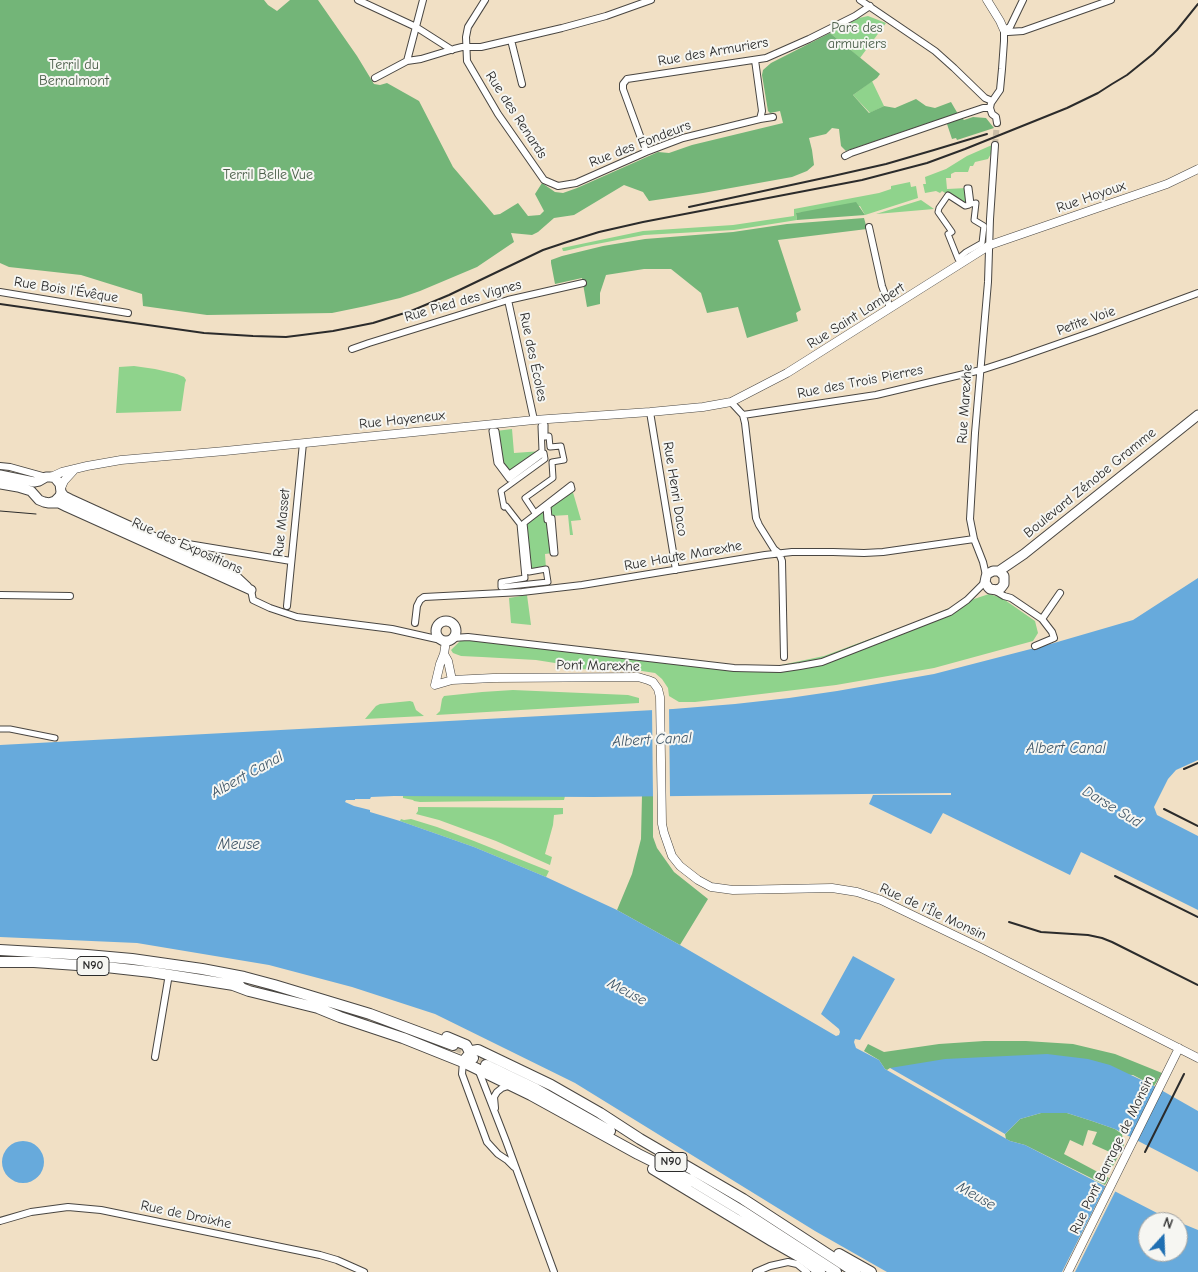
<!DOCTYPE html>
<meta charset="utf-8">
<style>
body{margin:0}
#map{position:relative;width:1198px;height:1272px;overflow:hidden;background:#f1e0c5;font-family:"Comic Neue",sans-serif}
canvas{display:block}
.north{position:absolute;left:1138px;top:1212px;width:50px;height:50px;box-sizing:border-box;background:#f6f6f2;border:1px solid #a5a5a2;border-radius:50%;rotate:20deg;font-size:14px;font-weight:700;line-height:20px;text-align:center;color:#2b2b2b}
.north::after{content:'';display:block;margin:auto;width:18px;height:22px;background:#1f6fb2;clip-path:polygon(50% 0,100% 100%,50% 72%,0 100%)}
</style>
<div id="map">
<canvas width="1198" height="1272"></canvas>
<div class="north">N</div>
</div>
<script>
const ctx = document.querySelector('canvas').getContext('2d');
ctx.lineJoin = 'round';
function paint(path, color) { ctx.fillStyle = color; ctx.fill(path, 'evenodd'); }
const poly = rows => new Path2D(rows.map(r => 'M' + r).join(''));
function strokePath(path, color, width, dash) { ctx.strokeStyle = color; ctx.lineWidth = width; ctx.lineCap = dash ? 'butt' : 'round'; ctx.setLineDash(dash || []); ctx.stroke(path); }
function drawText(font, color, halo, rows, align = 'center') {
  ctx.font = font + ' "Comic Neue",sans-serif'; ctx.lineWidth = 4; ctx.setLineDash([]); ctx.textBaseline = 'middle'; ctx.strokeStyle = halo; ctx.fillStyle = color; for (const [text, x, y, turn = 0] of rows) {
    ctx.save(); ctx.translate(x, y); ctx.rotate((+turn || 0) * Math.PI / 180); ctx.textAlign = isNaN(turn) ? turn : align; if (halo) ctx.strokeText(text, 0, 0); ctx.fillText(text, 0, 0); ctx.restore();
  }
}
const green = poly([
 [868,16,886,23,860,58,830,33,859,18],
 [872,81,884,106,870,113,853,95],
 [992,145,992,152,988,159,975,162,973,166,970,166,968,172,955,172,951,174,951,178,946,178,947,189,967,188,969,205,965,206,942,191,940,193,936,191,925,193,923,184,926,184,925,177,946,169,967,156],
 [910,182,911,187,916,186,918,198,865,215,860,206,796,213,797,220,734,230,644,235,586,246,565,251,563,251,562,248,643,231,733,225,794,216,794,209,879,193,891,189,891,186],
 [921,200,934,209,876,214],
 [134,366,155,369,177,374,184,377,186,380,185,383,181,411,116,413,119,367],
 [512,429,514,453,542,451,509,474,501,464,496,431],
 [572,489,581,520,571,521,573,535,570,535,568,515,551,516,548,506],
 [546,506,553,553,545,554,546,569,529,572,524,523],
 [989,594,1002,598,1035,621,1038,633,1033,641,934,668,836,685,695,702,679,702,669,696,668,688,662,679,655,673,642,671,576,669,574,666,536,660,482,657,461,656,453,653,451,650,460,641,505,638,732,666,781,665,824,656,918,621,959,604],
 [527,595,531,625,511,623,509,598],
 [513,690,628,695,639,698,639,703,436,715,440,711,442,699,444,696,482,692],
 [410,701,413,702,416,710,424,716,365,719,376,706,380,704],
 [403,796,565,796,564,800,420,802,414,801,413,800,403,798],
 [418,807,563,808,563,814,554,815,553,825,545,854,552,857,550,865,496,841,439,820,416,814,418,811],
 [401,819,404,820,411,819,437,827,474,841,549,871,546,877,474,847,400,821]
]);
const forest = poly([
 [0,0,264,0,268,5,277,11,290,0,318,0,357,56,374,84,380,85,387,83,419,101,453,167,494,215,500,214,518,203,528,216,540,215,544,211,535,194,542,183,555,192,563,193,577,188,658,152,669,153,692,145,783,123,780,111,770,113,768,111,762,75,763,70,771,63,830,33,880,74,877,78,853,95,869,113,884,106,895,108,916,99,926,106,935,108,951,102,958,114,964,120,973,117,986,118,994,128,957,140,956,138,952,139,946,121,932,125,928,123,846,151,841,146,839,129,832,128,826,134,809,138,812,150,814,165,807,171,792,177,703,193,649,201,643,192,624,185,574,215,554,218,538,232,532,235,511,233,514,242,477,267,420,291,400,298,366,306,332,313,207,315,143,306,142,294,81,275,9,267,0,263],
 [856,202,865,215,797,220,796,213],
 [864,218,867,229,778,240,801,310,796,313,798,321,747,338,738,307,707,313,701,293,671,269,644,269,606,275,600,293,600,304,587,307,582,278,555,284,551,263,551,260,562,256,603,246,645,239,733,232,787,224],
 [642,795,653,795,653,837,657,848,674,872,708,899,680,945,617,910,632,874,641,839],
 [984,1041,1026,1041,1073,1044,1115,1054,1162,1073,1154,1086,1133,1075,890,1068,887,1070,885,1069,879,1060,864,1051,868,1044,884,1052,939,1044],
 [1041,1113,1067,1113,1092,1121,1115,1129,1122,1134,1124,1145,1113,1166,1106,1164,1112,1153,1092,1144,1097,1132,1088,1130,1083,1146,1070,1140,1064,1154,1109,1178,1105,1185,1025,1145,1010,1141,1006,1139,1005,1134,1020,1119]
]);
const water = poly([
 [1198,578,1198,760,1176,770,1168,779,1154,807,1157,815,1198,836,1198,910,1081,852,1070,875,943,813,931,834,869,804,873,795,951,795,951,793,594,797,394,796,371,797,370,799,355,799,355,800,346,800,345,802,354,806,370,810,370,812,400,821,474,847,546,877,617,910,680,945,836,1036,839,1035,840,1032,839,1029,821,1014,853,956,895,979,860,1040,855,1039,854,1042,856,1048,879,1060,885,1069,1010,1141,1025,1145,1159,1214,1198,1230,1198,1272,887,1272,815,1231,575,1083,435,1014,352,987,269,965,137,943,0,937,0,745,673,709,735,704,789,698,837,691,934,674,1054,643,1133,620],
 [1148,1222,1178,1222,1178,1252,1148,1252],
 [1047,1054,1088,1059,1110,1065,1154,1086,1198,1111,1198,1172,1115,1129,1092,1121,1067,1113,1041,1113,1020,1119,1005,1134,890,1068,945,1059],
 '2 1162a21 21 0 1 1 42 0a21 21 0 1 1-42 0Z'
]);
const pier = poly([
 [669,706,670,797,653,798,652,707],
 [1107,1183,1117,1188,1075,1272,1062,1272]
]);
const minorTunnel = poly([
 [995,145,997,123]
]);
const primaryTunnel = poly([
 [453,1045,488,1060]
]);
const pedestrian = poly([
 [967,188,969,188,971,204,976,203,974,220,984,226,982,243,966,252,958,259,948,234,952,232,938,212,939,208,948,195,965,206,969,205,967,188],
 [545,425,545,437,549,436,550,447,561,446,564,460,552,462,553,478,525,498,535,513,571,485,572,489,548,506,549,518,552,518,555,553,553,553,549,520,547,520,546,506,524,523,529,572,546,569,548,582,501,587,501,582,525,578,520,524,506,506,504,507,501,491,545,459,544,453,509,479,497,463,492,431,496,431,501,464,509,474,542,451,541,426,545,425],
 [0,729,10,729,55,738]
]);
const minor = poly([
 [358,0,416,27,452,50],
 [485,0,468,27,466,37,467,61,498,114,544,180,558,186,576,183,646,152,683,138,760,119,762,111,755,60],
 [860,0,935,51,954,68,985,98,992,101],
 [1004,30,1008,32,1023,31,1111,0],
 [1004,30,1010,27,1023,0],
 [511,40,522,84],
 [407,61,423,0],
 [375,78,407,61,421,59,454,49,462,47,481,47,562,28,606,16,651,0],
 [760,119,773,117],
 [997,123,996,117,992,114,990,108,991,103,1000,90,1002,69,1004,41,1004,30],
 [646,152,623,89,623,84,627,79,766,58,809,39,855,16,870,6],
 [845,156,851,153,962,115,983,108,990,108],
 [869,227,882,286,890,308],
 [0,292,128,313],
 [508,300,534,420],
 [352,349,369,343,508,300,583,283],
 [731,402,743,415,745,423,756,518,759,525,774,549,779,553,782,561,784,657],
 [650,412,676,570],
 [743,415,876,395,981,370,1012,360,1095,331,1198,293],
 [0,466,10,467,46,477],
 [172,546,178,543,182,543,291,561],
 [986,575,983,562,974,539,970,519,975,433,988,282,990,219,995,145],
 [251,590,253,600,270,608,297,617,392,629,441,640],
 [994,590,1004,596,1011,598,1042,619],
 [0,595,70,596],
 [287,606,303,443],
 [415,623,417,606,420,600,424,597,522,592,582,585,765,555,792,552,833,552,864,553,883,552,974,539],
 [453,638,468,637,734,668,780,669,800,666,822,662,950,612,967,600,985,582],
 [1035,646,1054,638,1052,632,1042,619,1060,593],
 [155,1057,168,980],
 [463,1062,462,1074,487,1142,498,1154,507,1160,514,1167],
 [478,1069,506,1141,554,1272],
 [495,1108,494,1097,497,1092,502,1088,511,1085],
 [0,1221,31,1212,68,1207,101,1210,320,1255,337,1260,364,1272],
 [756,1272,770,1266,788,1262,797,1264,807,1272]
]);
const tertiary = poly([
 [987,0,1000,21,1004,30],
 [51,477,62,472,87,466,121,460,225,451,534,420,650,412,703,407,731,402,787,373,990,245,1167,184,1198,169],
 [61,488,64,481,74,470],
 [446,641,444,654,440,664,435,685,452,680,493,678,638,677,648,680,653,682,658,689,660,697,662,824,664,833,672,856,680,866,698,880,711,887,733,890,832,888,857,892,881,900,983,949,1198,1058],
 [444,654,448,661,452,680],
 [1068,1272,1179,1048]
]);
const secondary = poly([
 [0,475,34,482,39,481,46,477,51,477,55,478,60,484,61,492,60,496,55,501,49,503,44,502,39,500,31,491,18,487,0,484],
 [61,492,64,496,70,499,232,573,247,587],
 [52,503,59,503,67,507,251,590],
 [999,571,1004,576,1004,584,1001,588,997,590,990,589,988,587,985,582,986,577,987,574,993,571,999,571,1024,554,1198,415],
 '436 631a10 10 0 1 1 20 0a10 10 0 1 1-20 0Z'
]);
const primary = poly([
 [0,950,87,955,132,959,202,969,244,977,274,985,370,1014,453,1045],
 [0,962,34,962,106,967,151,972,240,986],
 [233,985,249,991,318,1008,340,1017,403,1038,463,1062,531,1095,638,1154,694,1182],
 [447,1037,466,1045,473,1058],
 [463,1062,472,1051,478,1050,551,1085,600,1113,640,1139,743,1199,855,1272],
 [486,1065,536,1089,610,1131],
 [653,1169,772,1241,800,1257,820,1272],
 [689,1179,742,1211,836,1272],
 [839,1254,871,1272]
]);
const tram = poly([
 [0,511,36,514]
]);
const rail = poly([
 [689,207,833,176,886,164,934,150,987,134],
 [0,304,204,333,253,336,286,337,302,335,333,331,373,323,411,311,449,295,543,250,567,242,599,232,643,222,862,180,927,163,965,149,1067,108,1098,93,1112,84,1127,75,1153,54,1177,30,1198,4],
 [1184,769,1198,763],
 [1164,809,1198,826],
 [1115,876,1198,917],
 [1009,922,1041,932,1088,935,1102,938,1112,942,1198,985],
 [1145,1152,1184,1074]
]);
const shields = [
 [93,966,32],
 [671,1162,32]
];
const shieldNames = [
 ["N90",93,966],
 ["N90",671,1162]
];
const parkNames = [
 ["Parc des",857,28],
 ["armuriers",857,44],
 ["Terril du",74,65],
 ["Bernalmont",74,81],
 ["Terril Belle Vue",268,175]
];
const streetNames = [
 ["Rue des Armuriers",713,52,-10],
 ["Rue des Renards",516,115,57],
 ["Rue des Fondeurs",640,144,-21],
 ["Rue Hoyoux",1091,197,-19],
 ["Rue Bois l'Évêque",66,290,9],
 ["Rue Pied des Vignes",463,301,-16],
 ["Rue Saint Lambert",856,316,-32],
 ["Petite Voie",1086,321,-20],
 ["Rue des Écoles",533,357,78],
 ["Rue des Trois Pierres",860,382,-11],
 ["Rue Marexhe",965,404,-86],
 ["Rue Hayeneux",402,420,-6],
 ["Boulevard Zénobe Gramme",1090,483,-39],
 ["Rue Henri Daco",675,489,81],
 ["Rue Masset",282,523,-84],
 ["Rue des Expositions",187,546,24],
 ["Rue Haute Marexhe",683,556,-10],
 ["Pont Marexhe",598,666,1],
 ["Rue de l'Île Monsin",933,912,25],
 ["Rue Pont Barrage de Monsin",1112,1155,-64],
 ["Rue de Droixhe",186,1215,12]
];
const waterNames = [
 ["Albert Canal",652,740,-3],
 ["Albert Canal",1066,749],
 ["Albert Canal",247,775,-29],
 ["Darse Sud",1112,807,31],
 ["Meuse",239,845],
 ["Meuse",627,992,28],
 ["Meuse",976,1196,30]
];
paint(green, '#8fd38c');
paint(forest, '#73b578');
paint(water, '#67aadc');
paint(pier, '#f1e0c5');
strokePath(minorTunnel, '#c9bca6', 6, [6, 3]);
strokePath(primaryTunnel, '#c9bca6', 10, [10, 5]);
strokePath(pedestrian, '#494642', 7);
strokePath(minor, '#494642', 8);
strokePath(tertiary, '#494642', 9);
strokePath(secondary, '#494642', 11);
strokePath(primary, '#494642', 12);
strokePath(pedestrian, '#fff', 5);
strokePath(minor, '#fff', 6);
strokePath(tertiary, '#fff', 8);
strokePath(secondary, '#fff', 9);
strokePath(primary, '#fff', 10);
strokePath(tram, '#2b2b2b', 1);
strokePath(rail, '#2b2b2b', 2);
for (const [x, y, w] of shields) { const box = new Path2D(); box.roundRect(x - w / 2, y - 9.5, w, 19, 4); ctx.fillStyle = '#f6f6f2'; ctx.fill(box); strokePath(box, '#2b2b2b', 1); }
drawText('bold 12px', '#2b2b2b', null, shieldNames);
drawText('14px', '#495d48', '#f6f6f2', parkNames);
drawText('14px', '#2b2b2b', '#f6f6f2', streetNames);
drawText('italic 15px', '#405769', '#f6f6f2', waterNames);
</script>
